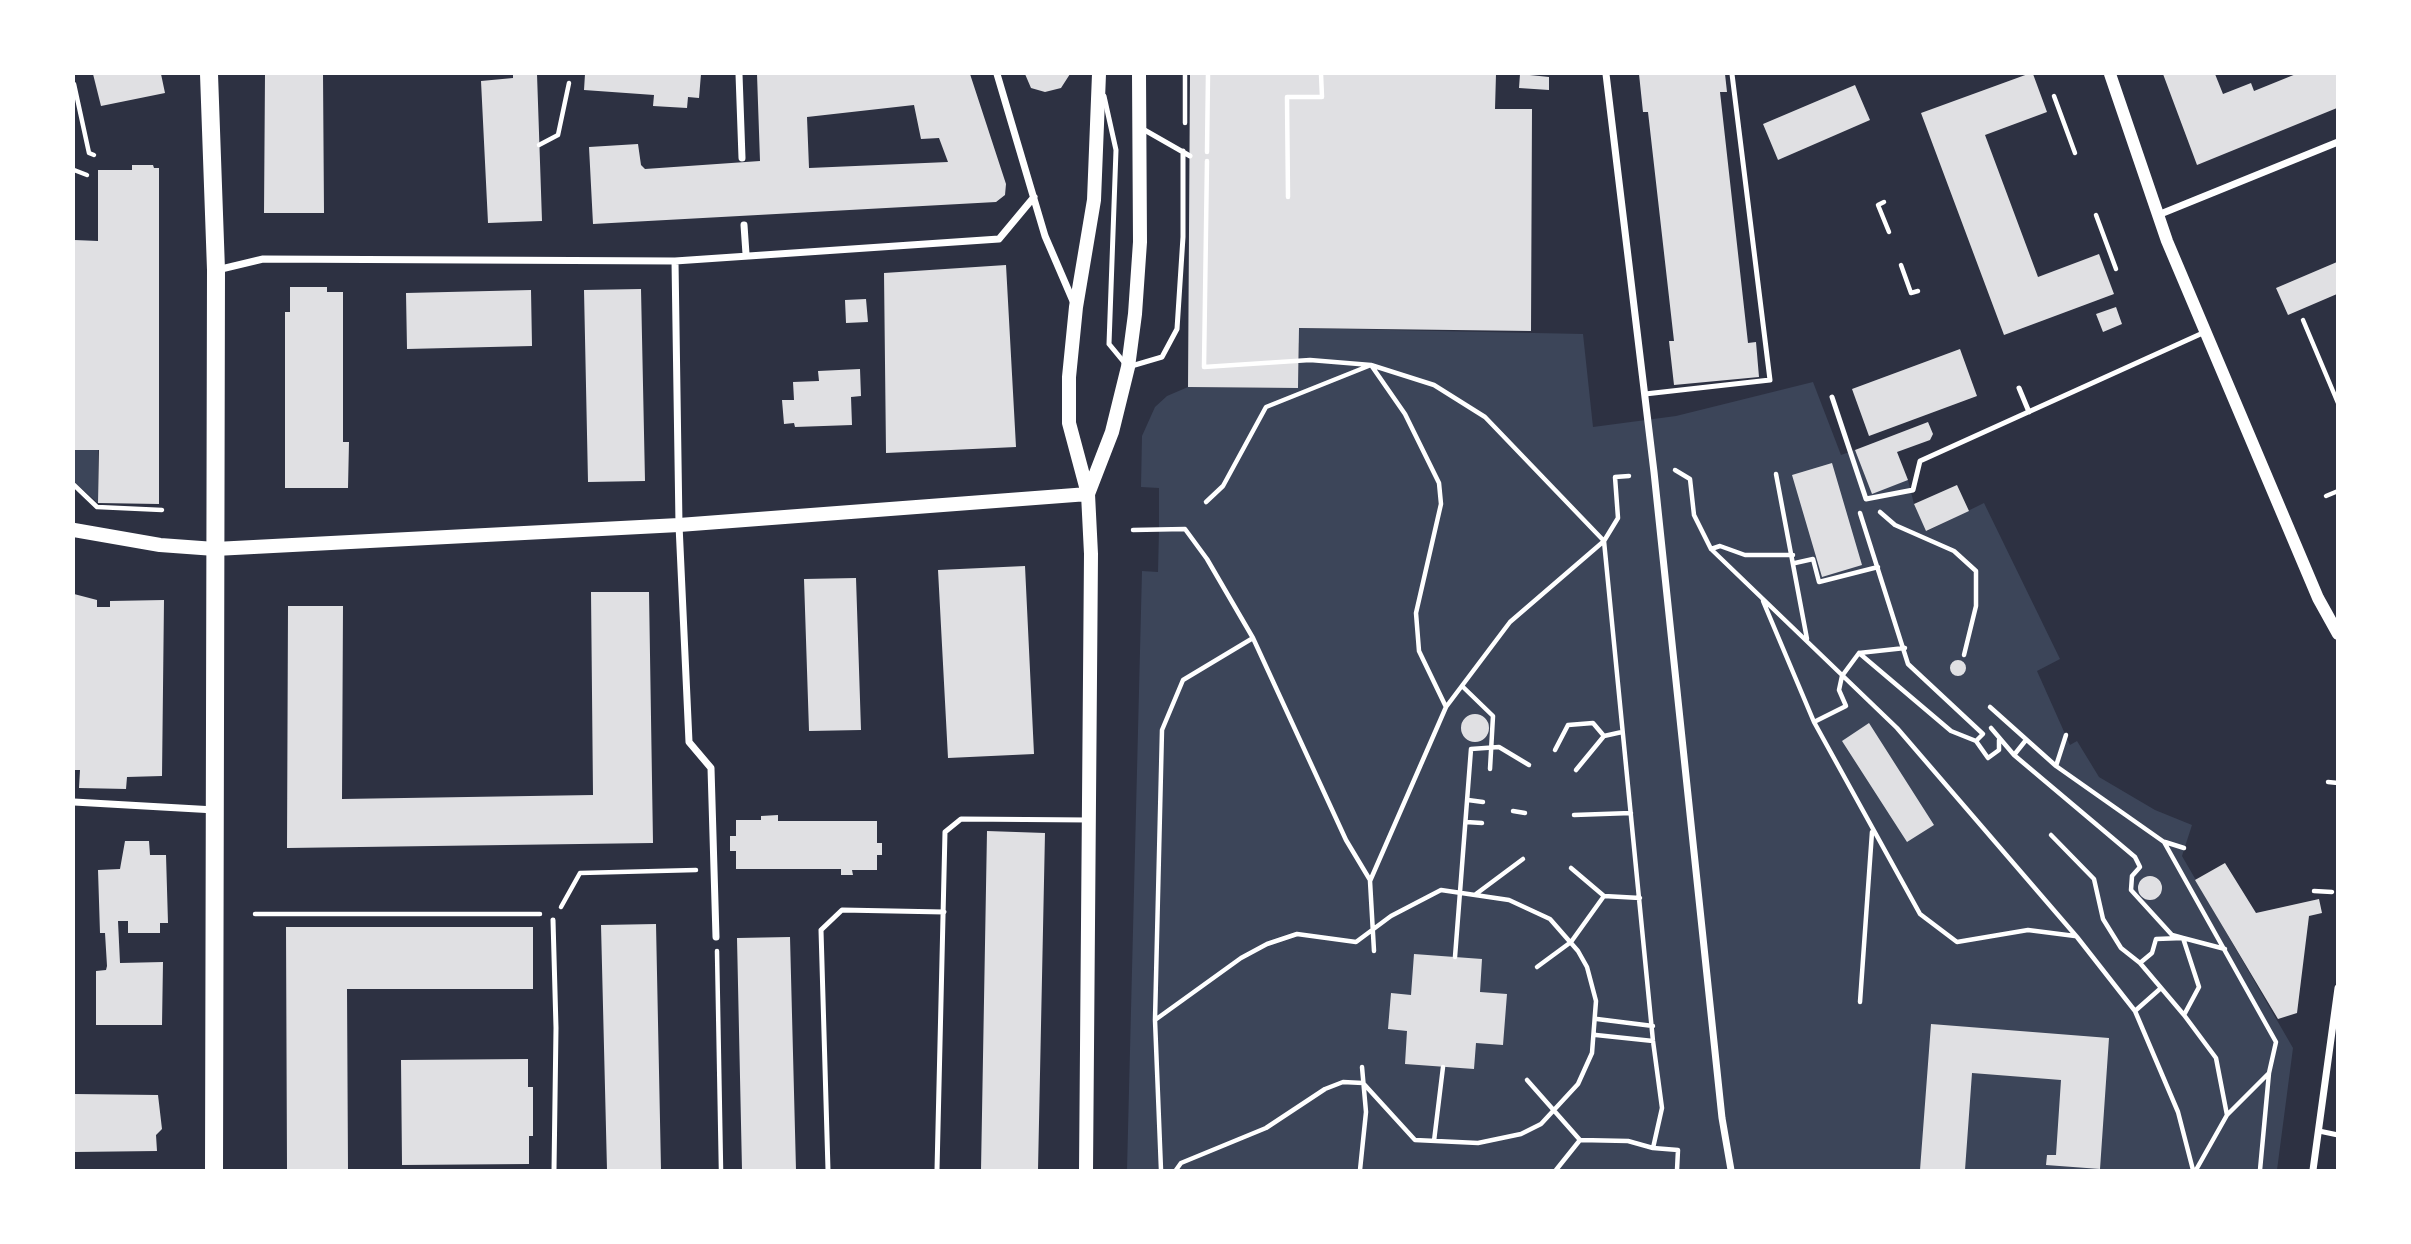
<!DOCTYPE html>
<style>
body{margin:0}
#map{position:relative;width:2411px;height:1244px;overflow:hidden;background:#2d3142;font-family:"Source Serif 4",serif}
canvas{display:block}
.frame{position:absolute;inset:0;border:75px solid #fff;pointer-events:none}
</style>
<div id="map">
<canvas width="2411" height="1244"></canvas>
<div class="frame"></div>
</div>
<script>
const ctx = document.querySelector('canvas').getContext('2d');
ctx.lineJoin = 'round';
function paint(path, color) { ctx.fillStyle = color; ctx.fill(path, 'evenodd'); }
const poly = rows => new Path2D(rows.map(r => 'M' + r).join(''));
function strokePath(path, color, width, dash) { ctx.strokeStyle = color; ctx.lineWidth = width; ctx.lineCap = dash ? 'butt' : 'round'; ctx.setLineDash(dash || []); ctx.stroke(path); }
const green = poly([
 [1218,74,1412,74,1411,103,1293,328,1583,334,1593,427,1676,416,1813,382,1841,455,1855,450,1872,493,1908,480,1914,504,1927,531,1984,503,2060,659,2037,671,2070,745,2077,741,2099,777,2155,810,2192,825,2182,856,2293,1048,2277,1170,1127,1170,1142,571,1158,572,1159,530,1159,488,1141,487,1142,436,1155,407,1167,396,1188,387,1298,388,1299,343,1213,342],
 [74,240,98,241,98,503,74,482]
]);
const building = poly([
 [93,74,161,74,165,93,101,106],
 [265,74,323,74,324,213,264,213],
 [513,74,537,74,542,221,488,223,481,81,513,78],
 [585,74,701,74,699,98,688,97,687,108,653,106,654,95,584,90],
 [757,74,970,74,1006,184,1005,195,996,202,593,224,589,147,638,144,641,165,645,169,760,161],
 [914,105,921,139,939,138,948,162,809,168,807,117],
 [1025,74,1070,74,1061,88,1045,92,1031,88],
 [1190,74,1496,74,1495,109,1532,109,1531,331,1299,328,1298,388,1188,387],
 [1520,74,1549,77,1549,90,1519,88],
 [1639,74,1725,74,1727,92,1720,92,1748,343,1756,342,1759,377,1674,385,1669,341,1674,341,1648,112,1643,112],
 [2028,74,2033,74,2047,112,1985,135,2038,277,2099,254,2114,294,2004,335,1921,113],
 [2163,74,2215,74,2223,94,2251,83,2254,91,2296,74,2337,74,2337,108,2197,165],
 [1855,85,1870,120,1778,160,1763,124],
 [132,165,153,165,154,168,159,168,159,504,98,503,99,450,74,450,74,240,98,241,98,170,132,170],
 [2337,262,2337,294,2288,315,2276,288],
 [1006,265,1016,447,886,453,884,273],
 [290,287,327,287,327,292,343,292,343,442,349,442,348,488,285,488,285,312,290,312],
 [641,289,645,481,588,482,584,290],
 [531,290,532,346,407,349,406,293],
 [866,299,868,322,846,323,845,300],
 [2116,307,2122,324,2103,332,2096,314],
 [1960,349,1977,396,1869,436,1852,389],
 [860,369,861,396,851,397,852,425,795,427,794,423,784,424,782,400,794,400,793,382,819,381,818,371],
 [1928,422,1933,434,1930,440,1897,452,1908,480,1872,494,1855,450],
 [1832,463,1862,565,1822,577,1792,475],
 [1957,485,1969,511,1926,531,1914,504],
 [1025,566,1034,754,948,758,938,570],
 [856,578,861,730,809,731,804,579],
 [591,592,649,592,653,843,287,848,288,606,343,606,342,799,593,795],
 [74,594,97,600,97,607,110,607,110,601,164,600,162,776,127,777,126,789,79,788,80,770,74,770],
 '1950 668a8 8 0 1 1 16 0a8 8 0 1 1-16 0Z',
 '1461 728a14 14 0 1 1 28 0a14 14 0 1 1-28 0Z',
 [1869,723,1934,825,1907,842,1842,741],
 [778,815,778,821,877,821,877,843,882,843,882,855,877,855,877,870,852,870,853,875,841,875,841,869,736,869,736,851,730,851,730,836,736,836,736,820,761,820,761,816],
 [987,831,1045,833,1038,1170,981,1170],
 [125,841,149,841,150,855,166,855,168,923,160,923,160,933,128,933,128,921,118,921,120,963,163,962,162,1025,96,1025,96,971,106,970,107,966,105,933,100,933,98,870,120,869],
 [2225,863,2256,913,2319,899,2322,913,2309,916,2297,1013,2278,1019,2195,880],
 '2138 888a12 12 0 1 1 24 0a12 12 0 1 1-24 0Z',
 [656,924,661,1170,607,1170,601,925],
 [286,927,533,927,533,989,347,989,348,1170,287,1170],
 [790,937,796,1170,742,1170,737,938],
 [1414,954,1482,959,1480,992,1507,994,1503,1045,1476,1043,1474,1069,1405,1064,1407,1031,1388,1029,1391,993,1411,995],
 [1931,1024,2109,1038,2100,1169,2046,1165,2047,1155,2056,1155,2061,1080,1972,1073,1965,1170,1920,1170],
 [528,1059,528,1087,533,1087,533,1136,529,1136,529,1164,402,1165,401,1060],
 [74,1094,158,1095,162,1129,156,1135,157,1151,74,1152]
]);
const path = poly([
 [74,84,89,153,94,155],
 [2054,96,2075,153],
 [1185,123,1185,74],
 [539,145,558,135,569,83],
 [1207,152,1208,74],
 [1207,161,1204,367,1310,360,1371,365,1434,385,1485,417,1604,541,1653,1041,1662,1108,1653,1148,1628,1141,1580,1140,1556,1170],
 [74,170,87,175],
 [1288,197,1287,97,1322,97,1321,74],
 [1884,202,1878,205,1889,232],
 [2096,215,2116,269],
 [1901,265,1911,293,1918,291],
 [2303,320,2338,403],
 [1675,470,1690,479,1694,515,1711,549,1897,728,2077,937,2135,1011,2178,1112,2193,1170],
 [1776,474,1807,639],
 [74,485,97,507,162,510],
 [2326,496,2338,491],
 [1206,502,1223,486,1266,407,1371,365,1405,414,1439,483,1441,504,1416,613,1419,651,1446,707],
 [1880,512,1895,525,1954,551,1976,571,1976,606,1964,655],
 [1860,513,1908,664,1983,734,1976,741],
 [1133,530,1185,529,1207,559,1253,638,1346,840,1370,880],
 [1711,549,1720,546,1745,555,1793,555],
 [1795,563,1813,559,1819,582,1878,567],
 [1763,601,1814,722,1920,914,1957,942,2028,930,2075,936],
 [1859,653,1951,731,1976,741,1988,758,1999,750,1999,740],
 [1462,686,1493,716,1490,769],
 [1990,707,2056,766,2164,842,2276,1042,2269,1073,2260,1170],
 [1814,722,1846,706,1839,690,1842,676,1859,653,1905,648],
 [1991,728,2014,755,2135,857,2140,867,2132,876,2131,890,2172,935,2183,938,2199,987,2184,1015,2216,1058,2227,1115],
 [1555,750,1568,725,1593,723,1604,736],
 [2014,755,2026,740],
 [2056,766,2066,735],
 [1576,770,1604,736,1622,732],
 [2328,782,2338,783],
 [1468,800,1483,802],
 [1513,811,1525,813],
 [1574,815,1631,813],
 [1466,822,1482,823],
 [2051,835,2094,879,2103,919,2121,948,2140,963,2184,1015],
 [2165,842,2184,848],
 [1571,868,1604,896,1640,898],
 [2314,891,2332,892],
 [1476,894,1523,859],
 [561,907,580,873,696,870],
 [255,914,540,914],
 [717,951,721,1170],
 [1374,951,1370,881,1446,707,1510,622,1604,541,1618,518,1615,477,1629,476],
 [1455,957,1471,749,1499,747,1529,765],
 [2140,963,2152,953,2156,939,2183,938,2225,949],
 [1537,967,1571,942,1604,896],
 [1860,1002,1872,832],
 [2135,1011,2161,988],
 [1597,1019,1653,1026],
 [1155,1020,1241,958,1267,944,1297,934,1356,942,1391,916,1441,890,1509,900,1550,919,1578,951,1587,967,1596,1001,1592,1053,1578,1084,1541,1124,1521,1134,1478,1143,1415,1140,1363,1083,1343,1082,1325,1089,1266,1128,1181,1163,1176,1170],
 [1596,1035,1653,1041],
 [1527,1080,1580,1140],
 [1434,1141,1443,1067],
 [1653,1148,1678,1150,1677,1170],
 [1161,1170,1155,1020,1162,730,1183,680,1253,638],
 [1360,1170,1366,1112,1362,1067],
 [2196,1170,2227,1115,2268,1074]
]);
const service = poly([
 [1104,96,1116,150,1109,344,1128,367,1162,357,1177,329,1183,237,1183,151],
 [1141,128,1190,156],
 [2019,388,2029,412],
 [1645,394,1770,380,1732,74],
 [1832,397,1866,499,1913,490,1920,461,2205,332],
 [553,920,556,1028,554,1170],
 [2319,1131,2338,1135],
 [828,1170,821,930,842,910,944,912],
 [937,1170,945,832,961,819,1089,820]
]);
const minor = poly([
 [739,74,742,158],
 [997,74,1045,236,1073,301],
 [1606,74,1654,472,1722,1118,1731,1170],
 [2158,215,2338,142],
 [744,225,746,254],
 [675,261,679,525,689,742,711,768,716,937],
 [217,270,263,259,675,261,999,239,1034,197],
 [74,802,215,810],
 [2313,1170,2338,988]
]);
const tertiary = poly([
 [2110,74,2167,241,2318,598,2338,634]
]);
const secondary = poly([
 [1088,494,1112,432,1128,367,1135,314,1140,242,1139,74],
 [74,530,160,545,215,549,679,525,1088,494],
 [1086,1170,1091,554,1088,494,1069,423,1069,377,1076,307,1094,200,1099,74]
]);
const primary = poly([
 [209,74,216,270,214,1170]
]);
paint(green, '#3c4559');
paint(building, '#e0e0e3');
strokePath(path, '#fff', 4.5);
strokePath(service, '#fff', 5);
strokePath(minor, '#fff', 7);
strokePath(tertiary, '#fff', 12);
strokePath(secondary, '#fff', 14);
strokePath(primary, '#fff', 18);
</script>
